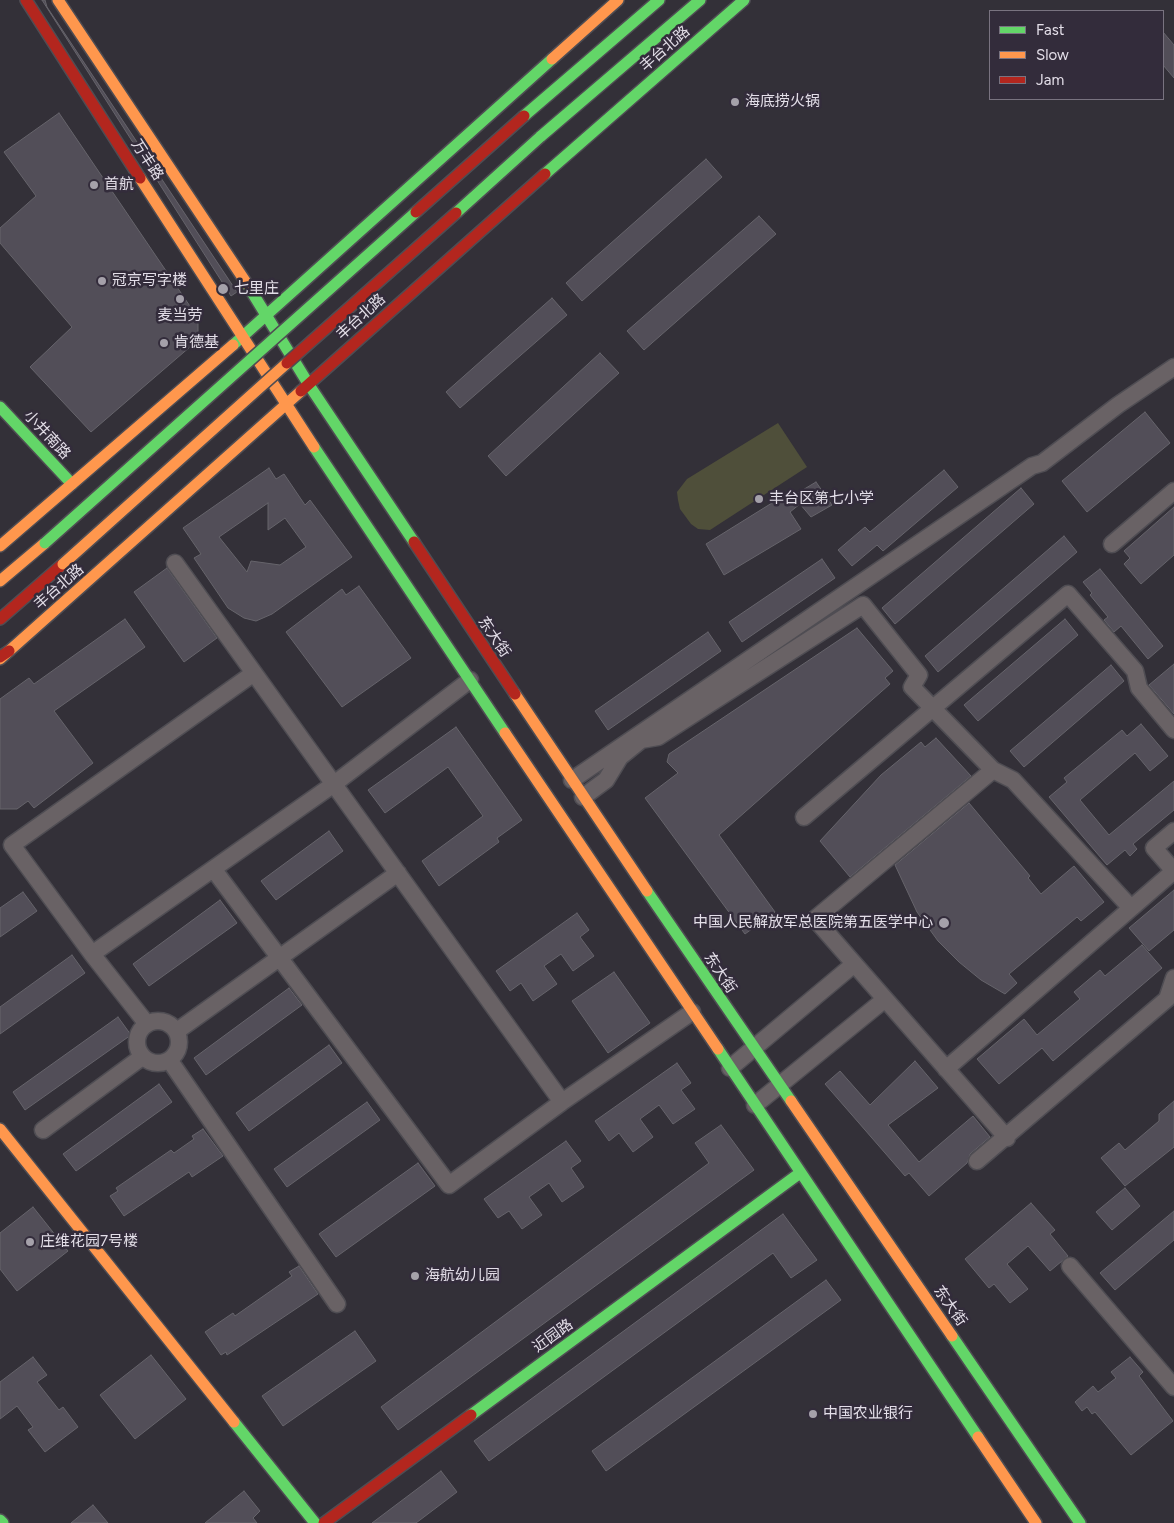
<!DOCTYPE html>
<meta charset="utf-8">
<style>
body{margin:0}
#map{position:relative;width:1174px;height:1523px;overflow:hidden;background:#333038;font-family:Figtree,sans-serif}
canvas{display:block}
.legend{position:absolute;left:989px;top:10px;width:175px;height:90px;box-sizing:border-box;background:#332c3b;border:1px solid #797380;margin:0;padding:6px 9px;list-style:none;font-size:15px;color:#e3dee8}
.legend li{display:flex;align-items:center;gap:10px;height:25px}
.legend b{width:25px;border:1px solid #797380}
</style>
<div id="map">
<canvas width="1174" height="1523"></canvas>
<ul class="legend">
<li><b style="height:6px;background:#63d668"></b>Fast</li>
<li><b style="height:6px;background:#ff974d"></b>Slow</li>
<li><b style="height:6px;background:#b3261e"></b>Jam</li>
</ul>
</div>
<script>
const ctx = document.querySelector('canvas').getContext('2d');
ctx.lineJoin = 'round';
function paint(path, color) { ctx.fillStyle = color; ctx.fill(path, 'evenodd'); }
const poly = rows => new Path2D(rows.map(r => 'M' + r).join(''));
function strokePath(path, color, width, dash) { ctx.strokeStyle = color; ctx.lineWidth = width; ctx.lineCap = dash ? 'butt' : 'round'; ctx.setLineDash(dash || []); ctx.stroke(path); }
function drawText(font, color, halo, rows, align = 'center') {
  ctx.font = font + ' Figtree,"Noto Sans SC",sans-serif'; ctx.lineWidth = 5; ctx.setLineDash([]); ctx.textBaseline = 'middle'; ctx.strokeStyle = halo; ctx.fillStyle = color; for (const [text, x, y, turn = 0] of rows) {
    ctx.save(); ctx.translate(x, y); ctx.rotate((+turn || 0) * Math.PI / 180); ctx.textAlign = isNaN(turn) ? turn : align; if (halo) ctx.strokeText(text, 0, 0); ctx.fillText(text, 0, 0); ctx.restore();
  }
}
const green = poly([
 [778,423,807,467,710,530,698,529,691,524,680,509,678,500,677,492,687,479]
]);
const building = poly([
 [42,0,45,0,47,7,237,292,231,296,42,0],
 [1163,32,1174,45,1174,78,1163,65,1163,32],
 [59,113,198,318,198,340,91,432,30,367,72,327,0,243,0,228,36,196,4,152,59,113],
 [706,159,722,177,582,301,566,283,706,159],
 [759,216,776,234,644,350,627,331,759,216],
 [552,298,567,315,460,408,446,392,552,298],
 [600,353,619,373,506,476,488,456,600,353],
 [1145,412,1170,443,1087,512,1062,481,1145,412],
 [269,468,276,479,284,474,305,505,310,500,352,557,272,614,256,621,244,618,228,608,194,558,201,554,183,528,269,468],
 [268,503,268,530,285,518,306,547,280,565,251,561,247,572,219,537,268,503],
 [944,470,958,487,883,551,877,545,852,566,838,550,865,527,870,532,944,470],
 [816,482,832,505,811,517,800,504,790,512,801,529,724,575,706,544,788,493,791,497,816,482],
 [1021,488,1034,504,895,624,882,608,1021,488],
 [1174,507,1174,555,1141,584,1124,564,1130,558,1124,551,1174,507],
 [1064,536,1077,552,938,672,925,656,1064,536],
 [822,559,835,578,742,642,729,622,822,559],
 [167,568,217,638,184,662,134,592,167,568],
 [1100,569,1163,646,1148,659,1121,626,1114,632,1104,620,1108,617,1090,595,1092,593,1083,582,1100,569],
 [359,586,411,658,342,707,286,632,342,589,346,595,359,586],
 [125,619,145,647,54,711,93,763,34,808,28,801,17,809,0,809,0,699,29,678,34,684,125,619],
 [1065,619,1078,635,978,721,964,705,1065,619],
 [857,628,893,671,885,678,890,684,719,835,775,912,745,934,645,798,678,773,667,762,669,754,857,628],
 [708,632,721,651,608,730,595,711,708,632],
 [1174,664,1174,714,1149,685,1174,664],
 [1111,665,1124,681,1024,767,1010,751,1111,665],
 [1141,724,1168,756,1150,771,1135,753,1080,800,1109,835,1174,781,1174,810,1133,844,1137,849,1130,856,1125,850,1107,865,1049,797,1067,782,1064,778,1122,730,1127,736,1141,724],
 [456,727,522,820,497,838,499,842,439,886,422,861,483,816,448,767,385,813,368,790,456,727],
 [936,738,971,776,850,877,820,841,881,775,921,742,925,747,936,738],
 [969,803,1030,876,1028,878,1041,894,1074,866,1104,902,1081,921,1077,917,1009,974,1017,983,1005,994,981,980,959,962,938,941,917,912,895,865,969,803],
 [329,831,343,851,276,900,261,881,329,831],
 [1174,890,1174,930,1149,951,1129,928,1174,890],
 [23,892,37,911,0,937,0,908,23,892],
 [220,900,237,923,149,986,133,964,220,900],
 [577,913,589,930,580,937,594,956,573,971,561,954,544,966,557,984,533,1001,521,983,510,991,496,971,577,913],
 [1142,945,1162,968,1053,1061,1042,1048,999,1084,977,1059,1024,1019,1037,1035,1080,999,1074,992,1100,970,1105,976,1142,945],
 [72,955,85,973,0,1034,0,1007,72,955],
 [614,972,650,1023,608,1053,572,1001,614,972],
 [289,988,302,1005,206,1075,194,1058,289,988],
 [118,1017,131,1035,25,1110,13,1092,118,1017],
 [329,1045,342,1063,249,1131,236,1113,329,1045],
 [915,1061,938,1088,888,1125,919,1162,973,1116,990,1137,970,1154,967,1163,929,1196,909,1173,905,1176,825,1084,840,1071,870,1105,915,1061],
 [677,1063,691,1083,681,1090,695,1109,673,1124,659,1105,640,1119,653,1137,633,1152,619,1133,609,1141,595,1121,677,1063],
 [159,1084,172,1102,76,1171,63,1154,159,1084],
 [1174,1101,1174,1147,1125,1186,1101,1158,1119,1143,1125,1150,1159,1121,1159,1114,1174,1101],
 [367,1102,380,1120,287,1187,274,1169,367,1102],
 [721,1125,754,1170,398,1430,381,1407,709,1163,695,1143,721,1125],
 [203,1129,223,1156,192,1177,189,1172,124,1216,110,1196,118,1191,116,1188,171,1150,174,1153,194,1139,192,1136,203,1129],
 [566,1141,581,1161,571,1168,584,1187,562,1202,549,1183,529,1197,542,1215,522,1229,509,1211,498,1218,484,1199,566,1141],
 [418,1163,435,1186,336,1257,319,1234,418,1163],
 [1125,1188,1140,1206,1112,1230,1096,1212,1125,1188],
 [1031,1203,1055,1230,1050,1234,1068,1256,1050,1271,1028,1246,1007,1264,1028,1289,1010,1303,994,1284,989,1288,965,1259,1031,1203],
 [33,1207,68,1251,17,1291,0,1269,0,1233,33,1207],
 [1174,1211,1174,1240,1115,1290,1100,1273,1174,1211],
 [783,1214,817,1260,791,1278,773,1253,489,1461,474,1441,783,1214],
 [299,1266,318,1294,227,1355,226,1352,221,1355,205,1332,233,1313,235,1316,292,1276,289,1272,299,1266],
 [826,1280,841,1300,606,1471,592,1451,826,1280],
 [355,1331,376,1361,283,1426,262,1396,355,1331],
 [151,1355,186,1399,135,1439,100,1395,151,1355],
 [33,1357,47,1375,37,1382,59,1410,63,1407,78,1427,45,1452,28,1430,33,1427,17,1406,0,1419,0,1382,33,1357],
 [1130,1357,1143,1372,1139,1376,1173,1421,1131,1455,1095,1412,1092,1414,1087,1407,1082,1411,1075,1402,1093,1386,1098,1392,1116,1378,1111,1372,1130,1357],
 [441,1471,457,1492,416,1523,372,1523,441,1471],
 [244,1491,260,1511,253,1518,257,1523,205,1523,244,1491],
 [93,1505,108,1523,71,1523,93,1505]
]);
const street = poly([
 [1112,544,1174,491],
 [175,563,562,1102],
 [254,673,12,845,92,954,334,784,470,680],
 [993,770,1013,780,1131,908],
 [572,780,1032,466,1042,463,1118,405,1174,367],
 [583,797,606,780,620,757,641,740,658,737,863,605,919,675,912,687,993,770,815,919,1007,1138],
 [804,817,1068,594,1135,671,1139,688,1174,730],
 [1174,831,1154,848,1174,871],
 [214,870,449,1185,562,1102,692,1012],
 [92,954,147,1024],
 '137 1042a21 21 0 1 1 42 0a21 21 0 1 1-42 0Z',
 [177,1031,398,873],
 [170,1061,337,1304],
 [730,1068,853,965],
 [946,1069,1174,871],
 [755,1105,884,1000],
 [43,1130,142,1057],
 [977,1161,1167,999,1174,978],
 [1070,1266,1174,1387]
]);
const fast = poly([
 [524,116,659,0],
 [540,137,700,0],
 [545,174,744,0],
 [247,284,309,385,414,542],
 [233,345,552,59],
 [0,407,72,484],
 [314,447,505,733],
 [647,891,791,1101],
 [718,1049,978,1437],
 [952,1336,1080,1523],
 [471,1415,800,1173],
 [234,1422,315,1523],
 [0,1520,3,1523]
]);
const slow = poly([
 [58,0,247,284],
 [552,59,618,0],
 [140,178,314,447],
 [0,546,233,345],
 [0,581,45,543],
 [0,659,301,391],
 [515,694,647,891],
 [505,733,718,1049],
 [791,1101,952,1336],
 [0,1129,234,1422],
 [978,1437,1036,1523]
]);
const jam = poly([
 [26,0,140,178],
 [301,391,545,174],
 [414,542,515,694],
 [0,619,63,564],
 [0,657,9,651],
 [324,1523,471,1415]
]);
const fastBridge = poly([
 [456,213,540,137],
 [45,543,416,212]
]);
const slowBridge = poly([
 [63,564,287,363]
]);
const jamBridge = poly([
 [416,212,524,116],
 [287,363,456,213]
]);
const markers = [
 [735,102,5,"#a5a1aa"],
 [94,185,5,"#a5a1aa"],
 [102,281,5,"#a5a1aa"],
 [223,289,6,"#a5a1aa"],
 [180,299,5,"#a5a1aa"],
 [164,343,5,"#a5a1aa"],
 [759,499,5,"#a5a1aa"],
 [944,923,6,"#a5a1aa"],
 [30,1242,5,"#a5a1aa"],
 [415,1276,5,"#a5a1aa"],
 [813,1414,5,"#a5a1aa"]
];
const streetNames = [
 ["丰台北路",665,49,-41],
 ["万丰路",147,160,57],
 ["丰台北路",361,317,-42],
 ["小井南路",47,435,47],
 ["丰台北路",59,587,-41],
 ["东大街",494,637,56],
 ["东大街",720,973,56],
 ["东大街",950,1306,55],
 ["近园路",553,1336,-36]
];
const poiNames = [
 ["海底捞火锅",745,102],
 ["首航",104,185],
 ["冠京写字楼",112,281],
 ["七里庄",234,289],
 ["麦当劳",180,316,"center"],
 ["肯德基",174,343],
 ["丰台区第七小学",769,499],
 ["中国人民解放军总医院第五医学中心",933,923,"right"],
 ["庄维花园7号楼",40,1242],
 ["海航幼儿园",425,1276],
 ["中国农业银行",823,1414]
];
paint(green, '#4f4f3a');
paint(building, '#524e58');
strokePath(building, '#66646b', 1);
strokePath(street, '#4f4d53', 19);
strokePath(fast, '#4f4d53', 14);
strokePath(slow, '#4f4d53', 14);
strokePath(jam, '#4f4d53', 14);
strokePath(street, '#696265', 16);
strokePath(fast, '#63d668', 11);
strokePath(slow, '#ff974d', 11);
strokePath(jam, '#b3261e', 11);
strokePath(fastBridge, '#4f4d53', 14, []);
strokePath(slowBridge, '#4f4d53', 14, []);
strokePath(jamBridge, '#4f4d53', 14, []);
strokePath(fastBridge, '#63d668', 11);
strokePath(slowBridge, '#ff974d', 11);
strokePath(jamBridge, '#b3261e', 11);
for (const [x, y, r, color] of markers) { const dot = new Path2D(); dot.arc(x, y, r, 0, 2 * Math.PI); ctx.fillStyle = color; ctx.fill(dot); strokePath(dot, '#332c3b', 2); }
drawText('15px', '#e3dee8', '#332c3b', streetNames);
drawText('15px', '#e3dee8', '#332c3b', poiNames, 'left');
</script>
